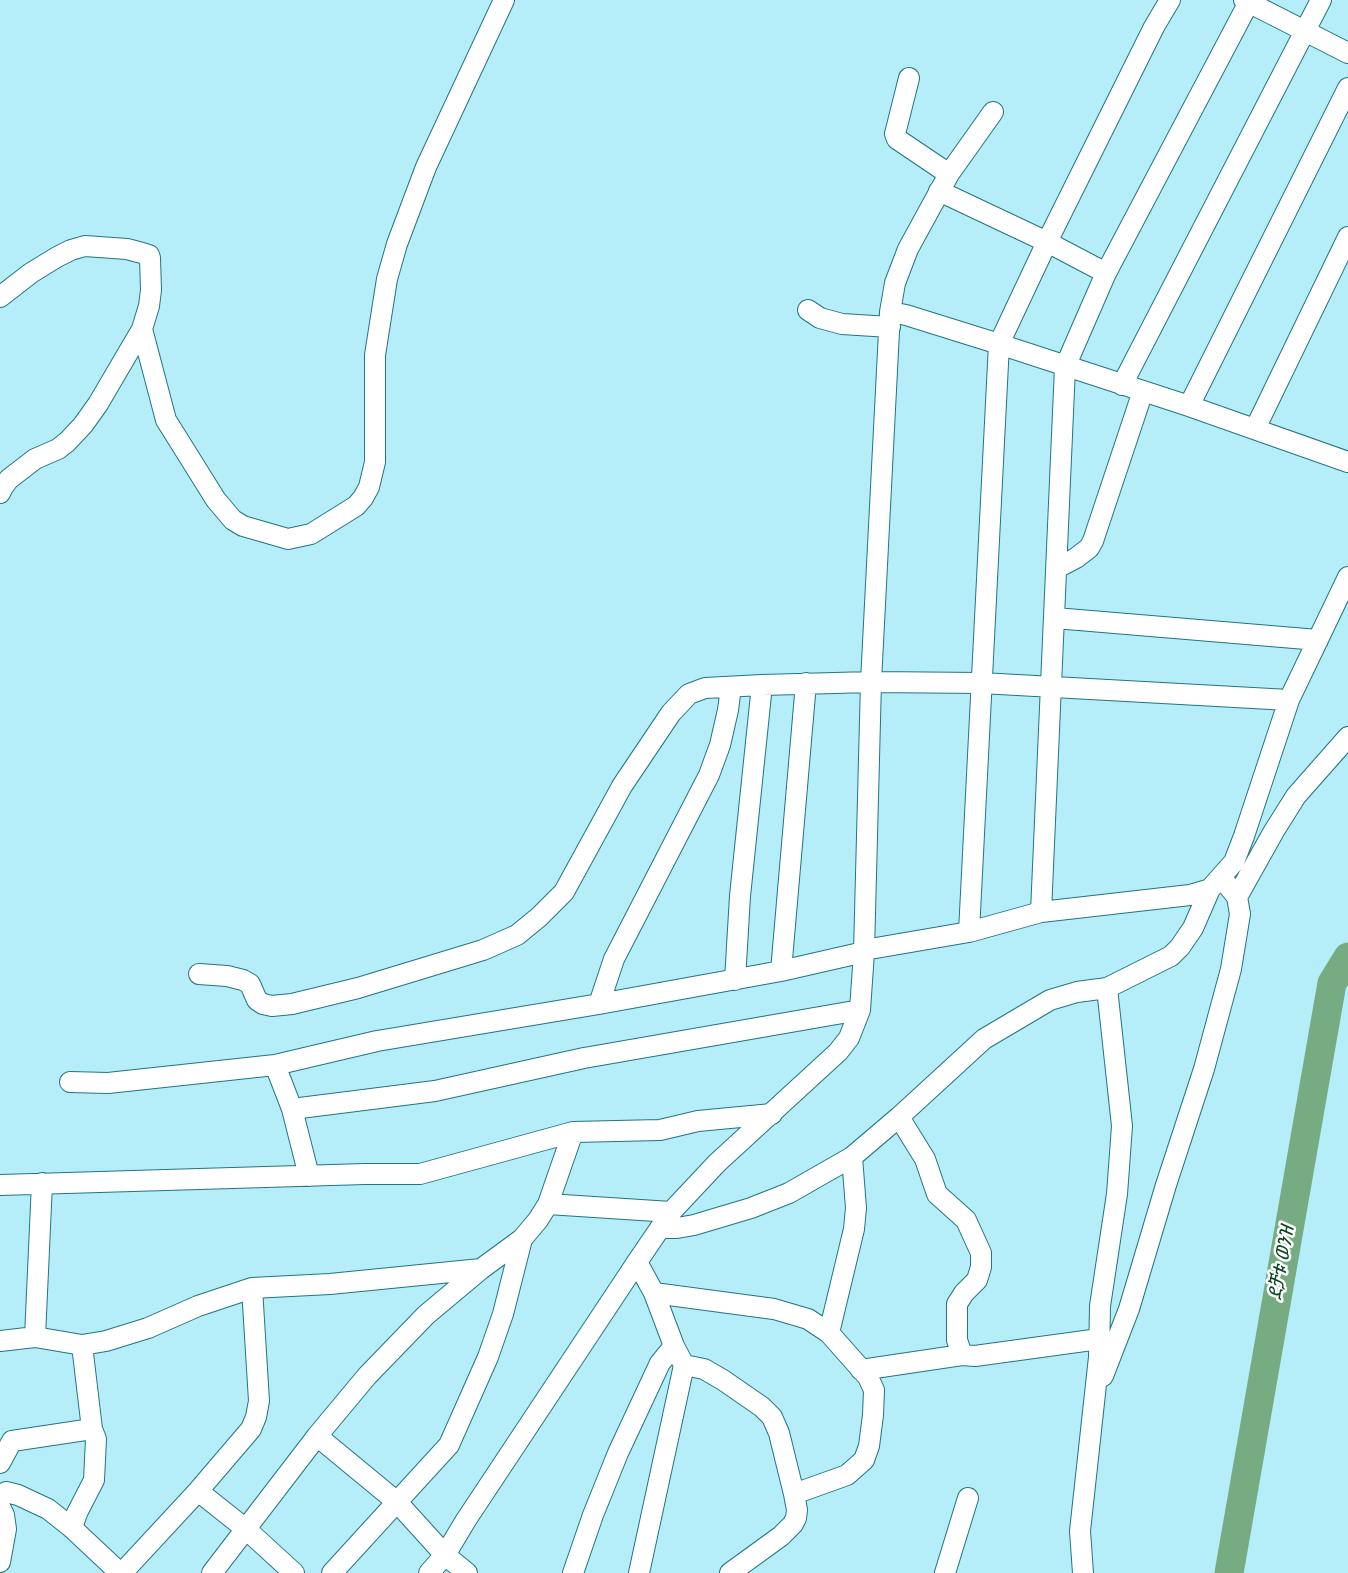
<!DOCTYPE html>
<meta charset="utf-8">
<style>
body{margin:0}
canvas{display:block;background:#b5eef9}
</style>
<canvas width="1348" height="1573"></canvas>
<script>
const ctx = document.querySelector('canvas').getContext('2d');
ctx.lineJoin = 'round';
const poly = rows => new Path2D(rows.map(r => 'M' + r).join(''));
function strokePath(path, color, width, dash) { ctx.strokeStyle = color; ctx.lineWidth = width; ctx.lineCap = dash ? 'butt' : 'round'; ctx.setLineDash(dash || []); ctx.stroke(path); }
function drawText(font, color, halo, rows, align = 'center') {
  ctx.font = font + ' "Nunito Sans","Noto Sans Ethiopic",sans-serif'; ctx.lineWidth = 5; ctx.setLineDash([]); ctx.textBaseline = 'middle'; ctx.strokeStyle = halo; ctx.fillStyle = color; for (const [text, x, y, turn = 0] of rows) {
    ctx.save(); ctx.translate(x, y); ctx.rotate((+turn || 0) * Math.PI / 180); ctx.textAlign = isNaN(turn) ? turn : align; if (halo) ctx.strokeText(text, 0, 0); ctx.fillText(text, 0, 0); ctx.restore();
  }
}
const river = poly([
 [1229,1573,1332,983,1348,957]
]);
const minor = poly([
 [1244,0,1348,53],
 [909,78,895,134,897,139,949,174],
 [939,191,1047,242,1106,273],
 [0,297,31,273,57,257,71,250,85,246,127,249,142,253,149,255,150,258,151,290,149,306,142,329,98,404,83,425,67,442,58,449,35,459,9,479,3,487,0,493],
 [808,310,820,318,842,324,890,327],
 [890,312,906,315,999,344,1189,406,1348,462],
 [142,329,166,420,216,500,233,520,243,526,288,539,311,534,356,506,363,498,369,487,375,462,375,355,387,279,397,244,426,167,504,0],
 [1122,385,1321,0],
 [1189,406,1348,88],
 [1255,429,1348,237],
 [1057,568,1076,558,1089,548,1093,541,1143,391],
 [1055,618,1318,640],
 [1237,897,1274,831,1296,796,1348,737],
 [1041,912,1065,367,1106,273,1250,0],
 [969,932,999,344,1047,242,1154,27,1170,0],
 [781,971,806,683],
 [199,974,227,976,243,980,250,984,257,1000,263,1004,272,1006,292,1004,358,988,483,950,517,935,539,917,564,892,622,786,671,713,689,694,705,688,762,685,871,682,981,683,1289,700],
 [735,980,740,896,762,685],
 [599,1004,614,959,709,775,720,745,728,710,731,687],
 [275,1065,292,1109,309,1176],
 [70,1082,108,1083,275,1065,377,1041,599,1004,781,971,864,952,870,949,969,932,1041,912,1190,895,1210,889,1234,862,1244,836,1289,700,1348,577],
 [292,1109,435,1091,584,1058,860,1010],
 [899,1117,925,1159,937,1194,966,1220,981,1253,981,1267,977,1280,964,1293,957,1304,957,1340,962,1355],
 [0,1185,365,1174,420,1174,573,1132,660,1130,698,1121,772,1114],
 [548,1204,671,1212],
 [660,1228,677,1228,694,1225,751,1208,789,1193,852,1157,899,1117,984,1039,1050,1000,1077,992,1107,988,1171,956,1180,947,1193,928,1210,889],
 [637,1262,654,1293,674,1346,684,1365,639,1573],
 [654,1293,774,1309,808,1319,829,1333,868,1377,874,1390,873,1415,869,1446,864,1460,847,1475,794,1494],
 [829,1333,854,1229,856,1208,852,1157],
 [35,1337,42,1183],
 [0,1341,35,1337,82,1345,106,1341,148,1328,198,1306,252,1288,330,1284,481,1269],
 [684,1365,704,1369,723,1380,762,1407,772,1417,779,1433,794,1494,797,1510,796,1518,793,1524,781,1536,730,1573],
 [861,1370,962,1355,975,1356,1099,1339],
 [1103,1376,1129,1309,1166,1185,1204,1069,1231,969,1240,914,1237,897,1221,877],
 [317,1436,397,1502,445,1555,467,1573],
 [0,1463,12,1441,92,1429],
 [198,1491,247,1530,294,1573],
 [0,1496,6,1492,18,1495,48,1509,72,1528,120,1573],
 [0,1507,4,1515,6,1529,0,1562],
 [72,1528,77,1513,94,1480,96,1439,92,1429,82,1345],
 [122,1573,198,1491,251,1429,256,1417,259,1401,252,1288],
 [212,1573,317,1436,367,1376,426,1315,481,1269,522,1239,538,1220,548,1204,573,1132],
 [332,1573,449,1445,488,1357,503,1314,522,1239],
 [429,1573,445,1555,466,1520,637,1262,671,1212,717,1163,838,1052,849,1038,860,1010,864,952,871,682,890,312,895,283,908,249,949,174,993,112],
 [573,1573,593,1515,618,1453,660,1363,674,1346],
 [945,1573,968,1498],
 [1083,1573,1080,1531,1099,1357,1100,1306,1117,1194,1122,1126,1107,988]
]);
const waterNames = [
 ["ደቻቱ ወንዝ",1283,1263,-80]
];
strokePath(river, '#77ac83', 29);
strokePath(minor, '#227582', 22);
strokePath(minor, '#fff', 20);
drawText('italic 19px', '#074720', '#fff', waterNames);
</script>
